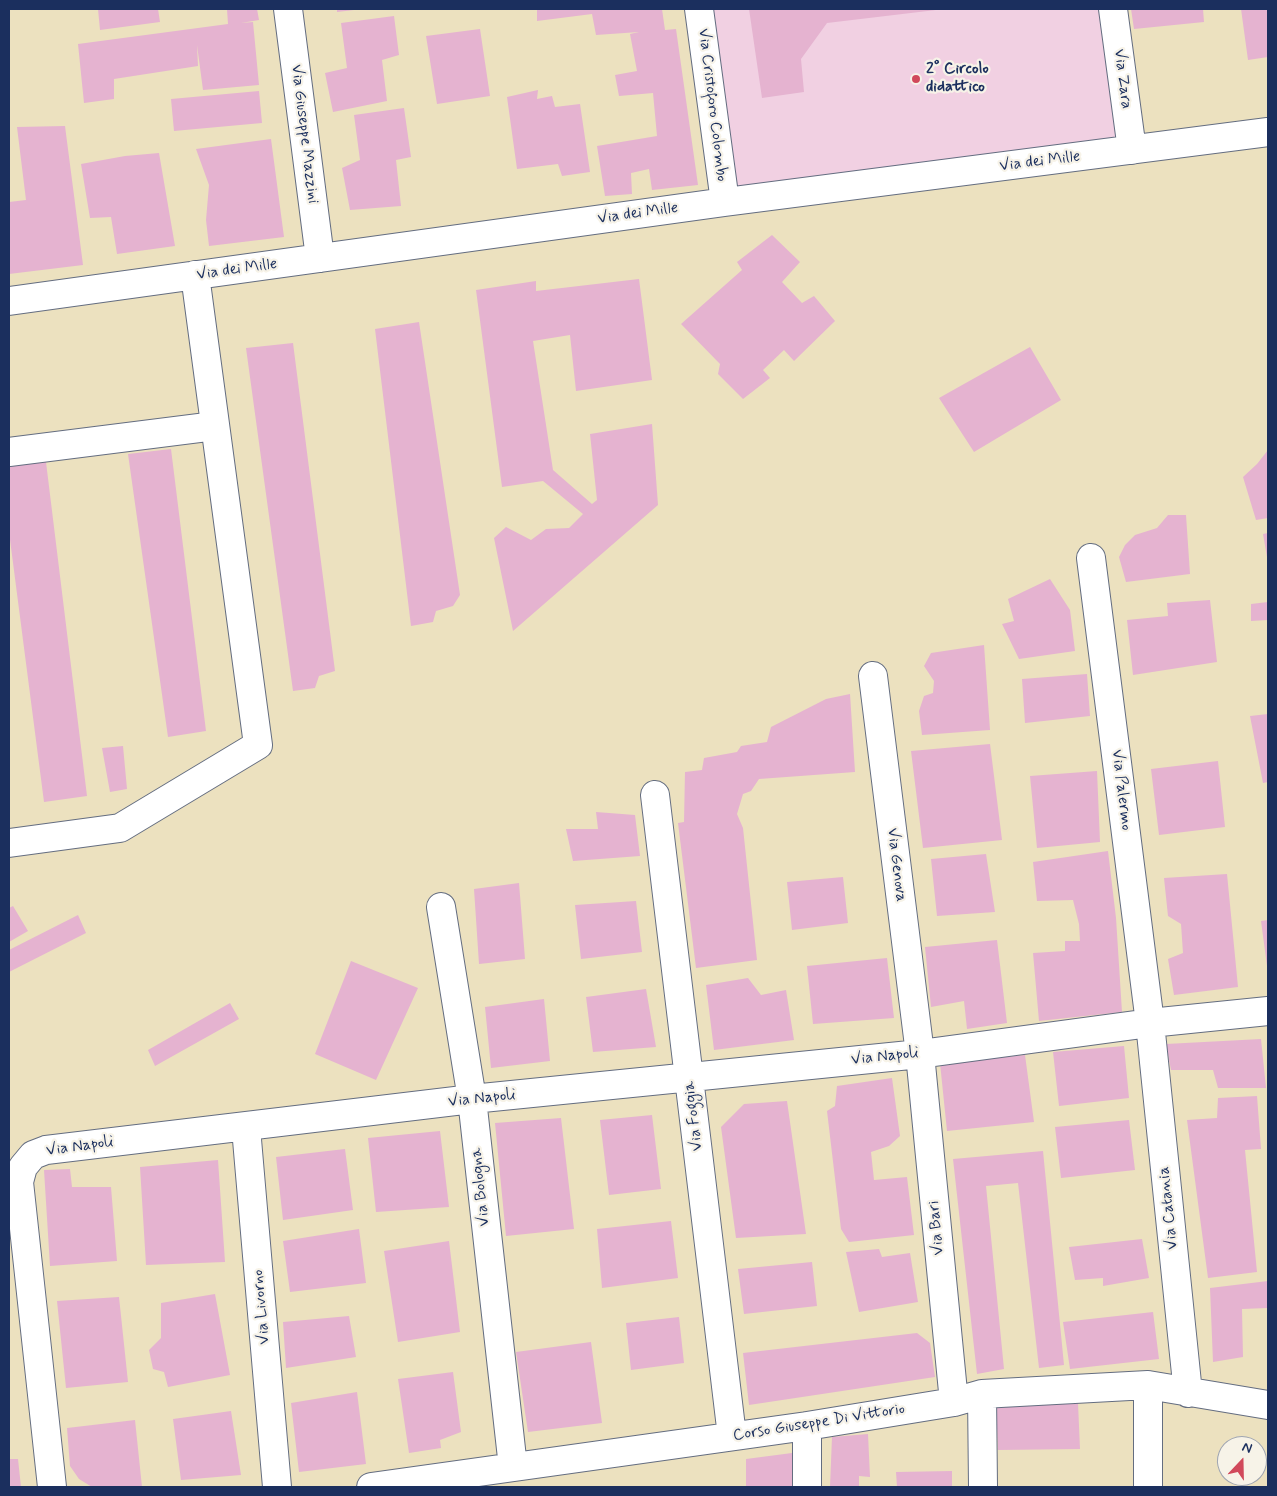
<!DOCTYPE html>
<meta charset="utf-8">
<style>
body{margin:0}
#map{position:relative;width:1277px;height:1496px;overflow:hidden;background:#ece1bf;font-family:Mynerve,sans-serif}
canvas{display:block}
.frame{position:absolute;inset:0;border:10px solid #1b2f5e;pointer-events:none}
.north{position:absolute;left:1217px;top:1436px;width:50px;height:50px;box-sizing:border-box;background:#f7f3e8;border:1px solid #9fa5b1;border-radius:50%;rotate:21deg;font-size:14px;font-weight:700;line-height:20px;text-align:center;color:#1b2f5e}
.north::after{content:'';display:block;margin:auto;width:18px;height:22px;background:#d1495b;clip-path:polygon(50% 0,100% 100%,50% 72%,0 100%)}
</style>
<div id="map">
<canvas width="1277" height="1496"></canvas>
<div class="frame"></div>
<div class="north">N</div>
</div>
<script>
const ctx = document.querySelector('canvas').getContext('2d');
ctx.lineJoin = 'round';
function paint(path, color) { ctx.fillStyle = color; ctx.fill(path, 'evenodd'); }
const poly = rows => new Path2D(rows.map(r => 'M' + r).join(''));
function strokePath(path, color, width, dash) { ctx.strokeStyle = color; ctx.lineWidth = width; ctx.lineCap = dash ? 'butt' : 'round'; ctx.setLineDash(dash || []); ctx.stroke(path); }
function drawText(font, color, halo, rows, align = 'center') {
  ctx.font = font + ' Mynerve,sans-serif'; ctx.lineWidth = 4.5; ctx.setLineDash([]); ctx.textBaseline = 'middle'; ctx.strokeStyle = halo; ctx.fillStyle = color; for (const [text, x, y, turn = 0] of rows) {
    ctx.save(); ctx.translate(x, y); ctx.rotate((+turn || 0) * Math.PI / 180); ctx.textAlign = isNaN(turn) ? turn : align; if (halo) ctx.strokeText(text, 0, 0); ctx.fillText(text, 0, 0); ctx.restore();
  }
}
const built = poly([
 [699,9,1113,9,1132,150,725,202]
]);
const building = poly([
 [98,9,158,9,160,22,100,30],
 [227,9,257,9,259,20,241,23,253,22,259,85,203,90,197,45,198,66,114,79,114,99,84,103,78,44,228,24],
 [337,9,354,9,354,10,337,12],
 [537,9,662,9,665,30,676,29,698,185,652,190,649,169,631,173,632,194,605,196,597,146,657,136,653,93,619,96,615,75,637,71,630,34,639,32,596,35,592,14,537,21],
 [749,9,936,9,936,10,827,23,801,59,804,92,762,98],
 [1131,9,1203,9,1204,22,1134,29],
 [1241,9,1268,9,1268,57,1248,60],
 [394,16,399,55,382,60,387,101,333,112,325,73,347,68,341,23],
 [480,29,490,96,437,104,426,36],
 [538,90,537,99,552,96,555,107,580,104,590,172,562,176,558,164,517,169,507,97],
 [259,91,262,123,174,131,171,99],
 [404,108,411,157,396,160,401,206,350,210,342,168,360,160,354,115],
 [65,126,83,265,9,274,9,202,26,200,17,127],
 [271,139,284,237,209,246,206,220,209,185,196,149],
 [159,153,175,246,117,254,111,217,90,218,81,164,125,156],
 [772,235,800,262,782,282,802,303,814,296,835,321,794,361,784,350,763,370,770,378,743,399,718,374,720,364,681,324,742,270,737,262],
 [639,279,652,380,576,391,570,335,533,341,553,470,592,504,597,500,590,434,652,424,658,505,513,631,494,538,506,527,531,540,546,529,569,528,583,514,543,481,502,487,476,290,536,281,536,291],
 [419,322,460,595,453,606,436,611,433,622,411,626,375,329],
 [293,343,335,671,319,676,315,688,293,691,246,348],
 [1030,347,1061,400,974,452,939,398],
 [171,449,206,731,168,737,128,454],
 [1268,450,1268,518,1256,520,1243,477,1257,464],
 [46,462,87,796,44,802,9,532,9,466],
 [1168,515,1186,515,1190,574,1126,582,1119,557,1125,545,1135,535,1157,528],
 [1268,533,1268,557,1267,557,1263,534],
 [1050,579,1070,610,1075,651,1019,659,1002,624,1014,621,1008,599],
 [1210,600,1217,662,1133,675,1127,620,1168,616,1167,603],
 [1268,602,1268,620,1251,621,1251,604],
 [984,645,990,730,922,735,919,711,924,696,933,693,934,681,924,666,931,653],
 [1087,674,1090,716,1025,723,1022,679],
 [850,694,855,772,759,779,751,791,743,794,737,814,743,828,757,960,696,968,678,823,684,822,685,772,702,770,704,758,737,752,741,746,767,742,771,727,826,699],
 [1268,714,1268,782,1263,783,1250,716],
 [990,744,1002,840,923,848,911,751],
 [123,746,127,789,110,792,102,748],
 [1218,761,1225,827,1159,835,1151,769],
 [1097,771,1100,842,1037,848,1030,776],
 [596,812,635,815,640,856,573,861,566,829,598,829],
 [1108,851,1116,918,1122,1012,1039,1021,1033,953,1065,951,1065,941,1080,941,1079,924,1073,900,1037,901,1033,862],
 [986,854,995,912,937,916,931,859],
 [1227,874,1238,987,1174,995,1168,959,1183,953,1181,924,1168,916,1164,878],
 [843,877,848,923,792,930,787,882],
 [519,883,525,959,479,964,474,889],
 [636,901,642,952,581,959,575,905],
 [13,906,28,931,9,942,9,908],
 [78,915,86,933,9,972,9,950],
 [1268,920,1268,966,1267,966,1261,921],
 [997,940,1007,1023,967,1029,964,1001,931,1007,925,947],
 [887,958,894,1018,813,1024,807,966],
 [351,961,418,988,376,1080,315,1054],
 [748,978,761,995,786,990,794,1040,714,1050,706,985],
 [646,989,656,1047,593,1052,586,997],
 [544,999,550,1061,491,1068,485,1007],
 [230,1003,239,1019,155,1066,148,1050],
 [1261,1039,1266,1088,1218,1088,1213,1070,1171,1070,1166,1044],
 [1124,1046,1129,1098,1059,1106,1053,1052],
 [1025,1055,1034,1122,947,1131,940,1063],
 [892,1078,900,1136,889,1146,871,1152,874,1180,907,1177,914,1235,849,1242,841,1229,827,1111,835,1106,837,1086],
 [1257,1096,1261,1149,1245,1150,1257,1272,1208,1278,1187,1120,1217,1118,1218,1098],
 [787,1101,806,1234,736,1238,721,1127,744,1104],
 [652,1115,661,1189,609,1195,600,1120],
 [561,1118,574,1229,506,1236,495,1123],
 [1129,1120,1135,1170,1061,1178,1055,1127],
 [440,1131,449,1207,376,1212,368,1138],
 [345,1149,353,1210,283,1220,276,1157],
 [1043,1151,1064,1365,1039,1368,1018,1183,986,1186,1004,1369,977,1374,953,1159],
 [218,1160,225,1262,146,1265,140,1167],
 [70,1169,72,1187,111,1187,117,1261,50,1266,44,1170],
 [671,1221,678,1278,602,1288,597,1229],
 [359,1229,366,1283,290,1292,283,1241],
 [1142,1239,1149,1278,1103,1286,1103,1278,1075,1280,1069,1247],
 [449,1241,460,1332,398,1342,384,1251],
 [879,1249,882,1257,910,1253,918,1302,859,1312,846,1252],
 [812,1262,817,1306,744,1314,738,1269],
 [1268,1281,1267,1308,1242,1309,1243,1357,1213,1362,1210,1288],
 [215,1294,230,1375,168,1387,164,1372,153,1369,149,1350,161,1338,161,1303],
 [119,1297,128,1382,66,1388,57,1301],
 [1153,1312,1159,1359,1070,1369,1063,1322],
 [349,1316,356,1357,286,1368,283,1322],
 [679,1317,684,1363,631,1370,626,1323],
 [917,1333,930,1343,935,1377,749,1405,743,1353],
 [591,1342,602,1423,528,1432,516,1352],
 [453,1372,461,1432,440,1440,441,1448,409,1453,398,1379],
 [357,1392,366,1464,299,1472,291,1403],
 [1078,1403,1080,1449,998,1450,996,1406],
 [231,1411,241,1475,181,1480,173,1419],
 [135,1420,142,1487,92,1487,79,1479,70,1466,67,1428],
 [868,1434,870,1477,859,1476,859,1487,830,1487,832,1437],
 [792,1453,794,1487,746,1487,746,1459],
 [9,1459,18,1459,21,1487,9,1487],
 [952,1471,952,1487,897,1487,896,1472]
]);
const minor = poly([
 [288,9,320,258],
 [699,9,725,202],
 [1113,9,1132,150],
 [9,301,725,202,1268,132],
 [9,452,215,426],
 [1091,558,1150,1023,1188,1393],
 [873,676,920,1054,954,1402],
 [655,795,732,1436],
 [9,843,120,828,258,745,195,275],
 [441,907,472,1099,513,1467],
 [246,1128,277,1487],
 [1148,1385,1148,1487],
 [982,1394,983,1487],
 [52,1487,19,1182,23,1167,33,1155,46,1150,472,1099,920,1054,1150,1023,1268,1011],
 [371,1487,807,1426,954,1402,982,1394,1148,1385,1268,1405],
 [807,1487,807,1426]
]);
const markers = [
 [916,79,5,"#d1495b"]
];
const poiNames = [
 ["2° Circolo",926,70],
 ["didattico",926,88]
];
const streetNames = [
 ["Via Zara",1122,79,83],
 ["Via Cristoforo Colombo",712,105,83],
 ["Via Giuseppe Mazzini",304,134,83],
 ["Via dei Mille",1040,162,-7],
 ["Via dei Mille",638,214,-8],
 ["Via dei Mille",237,270,-8],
 ["Via Palermo",1121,790,83],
 ["Via Genova",896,865,83],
 ["Via Napoli",885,1057,-6],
 ["Via Napoli",482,1099,-6],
 ["Via Foggia",694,1116,-97],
 ["Via Napoli",80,1147,-8],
 ["Via Bologna",481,1187,-96],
 ["Via Catania",1169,1208,-96],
 ["Via Bari",937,1228,-95],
 ["Via Livorno",262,1307,-95],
 ["Corso Giuseppe Di Vittorio",819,1423,-9]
];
paint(built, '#f1d0e2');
paint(building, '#e5b3d0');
strokePath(minor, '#646d80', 30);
strokePath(minor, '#fff', 28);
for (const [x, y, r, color] of markers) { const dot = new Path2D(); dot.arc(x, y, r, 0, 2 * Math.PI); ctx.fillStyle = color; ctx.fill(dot); strokePath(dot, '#f7f3e8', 2); }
drawText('bold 16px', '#1b2f5e', '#f7f3e8', poiNames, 'left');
drawText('16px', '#1b2f5e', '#f7f3e8', streetNames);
</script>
